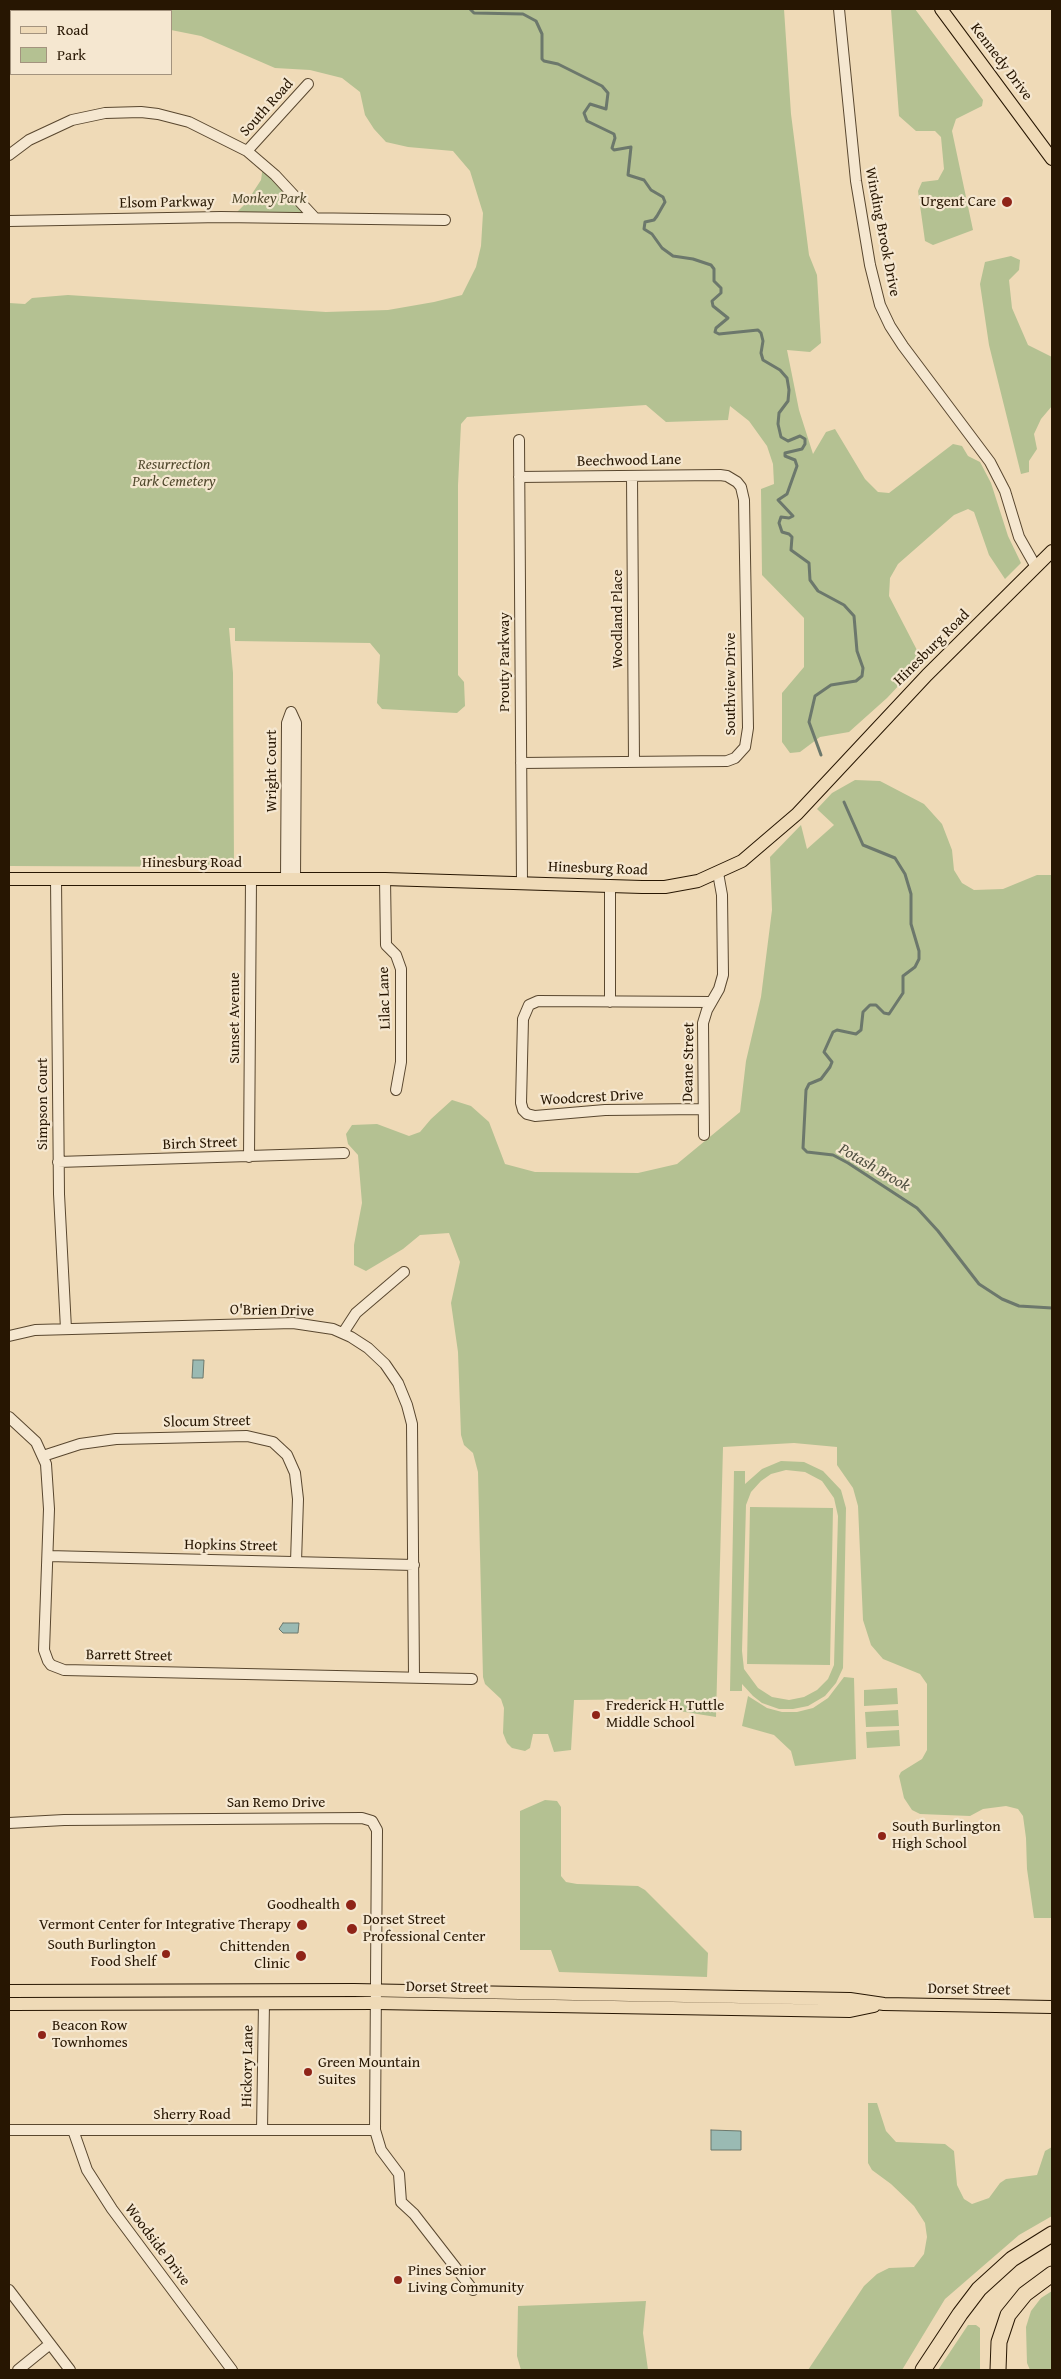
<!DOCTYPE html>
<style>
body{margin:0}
#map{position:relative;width:1061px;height:2379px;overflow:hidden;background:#efdab7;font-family:"Gentium Book Plus",serif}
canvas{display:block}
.frame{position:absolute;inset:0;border:10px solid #271602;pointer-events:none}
.legend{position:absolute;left:10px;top:10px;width:162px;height:65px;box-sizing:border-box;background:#f5e7d0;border:1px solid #a3937e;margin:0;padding:6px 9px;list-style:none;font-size:15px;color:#271602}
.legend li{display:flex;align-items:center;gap:10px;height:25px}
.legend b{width:25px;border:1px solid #a3937e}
</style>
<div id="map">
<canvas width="1061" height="2379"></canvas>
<div class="frame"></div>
<ul class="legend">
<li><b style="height:6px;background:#efdab7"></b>Road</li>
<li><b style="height:14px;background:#b4c192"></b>Park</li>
</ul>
</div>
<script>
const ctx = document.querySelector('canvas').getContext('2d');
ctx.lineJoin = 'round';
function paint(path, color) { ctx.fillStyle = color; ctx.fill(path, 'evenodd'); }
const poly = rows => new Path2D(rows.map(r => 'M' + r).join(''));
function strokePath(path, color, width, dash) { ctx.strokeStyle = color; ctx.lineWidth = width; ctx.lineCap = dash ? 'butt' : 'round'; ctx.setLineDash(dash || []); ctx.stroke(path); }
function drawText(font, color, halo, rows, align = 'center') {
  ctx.font = font + ' "Gentium Book Plus",serif'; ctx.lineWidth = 4.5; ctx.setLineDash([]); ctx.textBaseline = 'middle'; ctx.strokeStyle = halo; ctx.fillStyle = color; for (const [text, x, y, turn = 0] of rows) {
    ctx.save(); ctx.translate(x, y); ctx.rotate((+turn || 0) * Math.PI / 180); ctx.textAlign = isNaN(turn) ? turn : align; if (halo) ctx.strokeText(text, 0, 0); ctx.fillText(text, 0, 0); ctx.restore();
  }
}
const green = poly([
 [54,9,784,9,791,114,809,255,817,275,821,343,810,352,787,350,799,410,813,454,826,432,835,429,865,479,878,492,889,493,953,444,962,446,968,456,980,462,991,483,1008,536,1021,563,1005,579,989,555,974,512,968,509,954,515,898,564,890,578,889,596,919,654,918,665,887,698,849,732,820,737,800,752,790,753,782,742,782,693,804,667,804,618,762,575,761,489,774,484,773,464,767,446,749,421,730,406,728,420,666,422,646,405,467,417,461,424,458,485,458,675,464,682,465,706,457,713,382,709,377,703,380,655,370,643,235,641,235,628,229,628,233,673,234,867,9,866,9,303,25,304,32,298,68,295,326,312,388,310,434,302,462,295,476,267,481,246,483,213,470,171,453,151,408,147,386,142,374,129,365,115,360,92,342,78,310,70,275,68,201,36,171,30,171,11,49,11],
 [891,9,915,9,983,100,982,106,956,119,952,131,973,230,933,245,925,241,918,191,922,182,938,180,944,169,941,137,935,131,916,131,899,116],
 [263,166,307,215,232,217,246,203,261,180],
 [1011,256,1020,260,1019,270,1009,280,1012,308,1028,345,1052,357,1052,406,1041,419,1034,434,1037,449,1029,461,1029,472,1021,474,989,345,980,284,985,262],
 [855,780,880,781,924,804,942,824,952,850,954,870,962,883,974,890,1003,889,1037,875,1052,875,1052,1918,1034,1918,1027,1869,1026,1838,1023,1816,1018,1809,1006,1806,983,1809,970,1816,920,1814,912,1810,904,1798,899,1776,901,1772,922,1759,927,1750,927,1684,920,1674,883,1659,871,1645,863,1620,858,1506,853,1488,837,1465,837,1447,794,1443,723,1447,716,1717,679,1711,659,1699,574,1700,571,1750,554,1752,548,1734,533,1734,530,1748,525,1751,512,1748,507,1743,503,1733,504,1708,501,1699,485,1684,483,1677,478,1472,473,1453,464,1445,461,1435,458,1352,451,1303,460,1262,449,1233,420,1235,403,1249,366,1271,354,1265,354,1245,362,1203,358,1155,348,1144,346,1134,352,1125,377,1124,409,1136,420,1132,431,1119,452,1100,471,1106,489,1122,505,1164,535,1172,638,1173,677,1164,740,1112,746,1061,761,997,772,910,770,857,801,825,807,849,834,825,817,809,832,793],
 [781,1461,804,1462,823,1471,841,1490,846,1508,843,1668,836,1683,825,1696,808,1706,793,1709,779,1709,762,1703,753,1696,742,1684,742,1691,730,1691,734,1471,745,1471,745,1484,762,1469],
 [786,1470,805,1472,822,1481,834,1498,838,1516,834,1665,828,1679,817,1690,804,1697,789,1700,772,1697,758,1688,744,1669,742,1651,746,1505,751,1492,761,1481,771,1474],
 [750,1507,833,1508,830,1665,747,1664],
 [844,1677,854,1678,856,1759,795,1766,791,1751,774,1735,742,1726,748,1696,767,1708,782,1712,797,1712,813,1708,828,1698],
 [897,1688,898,1704,864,1706,864,1690],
 [898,1710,899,1726,866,1727,865,1712],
 [899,1730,900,1746,867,1748,866,1732],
 [545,1800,557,1801,561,1807,561,1876,566,1882,577,1884,638,1886,645,1890,708,1953,707,1977,559,1972,551,1950,520,1950,520,1811],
 [868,2103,877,2103,886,2131,896,2142,945,2144,954,2151,957,2185,964,2199,972,2204,989,2198,1000,2183,1006,2179,1037,2175,1045,2151,1052,2147,1052,2216,1019,2235,945,2299,902,2370,808,2370,864,2286,877,2274,889,2268,914,2267,924,2254,927,2237,925,2223,914,2206,891,2184,872,2170,868,2163],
 [1052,2291,1052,2370,1030,2370,1027,2363,1026,2327,1031,2311,1041,2298],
 [646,2301,643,2333,648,2370,521,2370,517,2356,518,2306],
 [976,2325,980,2328,980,2370,938,2370,968,2325]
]);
const water = poly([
 [193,1360,204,1360,203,1378,192,1378,193,1360],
 [283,1623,299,1623,298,1633,283,1633,279,1629,283,1623],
 [711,2130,741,2131,741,2150,711,2150,711,2130]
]);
const stream = poly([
 [470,9,474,13,523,14,536,21,542,34,542,59,544,61,558,64,602,86,608,93,606,109,590,104,584,113,587,121,614,134,615,138,612,148,614,150,631,147,628,175,644,180,651,190,663,197,665,202,657,216,654,220,645,222,644,229,652,234,662,248,673,256,693,259,711,265,714,269,714,281,721,288,721,293,712,301,713,306,728,318,716,328,715,332,719,334,758,330,761,333,763,341,761,353,763,360,780,370,787,378,789,390,788,401,779,413,778,424,781,437,788,441,800,436,805,439,805,444,802,449,785,453,785,456,795,460,797,466,787,494,778,500,793,516,789,518,781,517,779,523,782,532,789,534,792,537,791,550,809,563,810,580,818,591,844,605,854,616,857,651,863,668,862,676,856,681,831,685,815,696,809,722,821,755],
 [844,802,863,845,895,858,905,874,911,894,911,924,919,951,919,959,915,967,903,976,903,993,889,1014,884,1013,876,1005,870,1005,863,1012,861,1030,856,1034,837,1030,833,1032,824,1052,832,1062,830,1067,821,1079,809,1084,806,1090,803,1148,807,1152,833,1155,848,1163,917,1208,938,1231,979,1284,1002,1299,1019,1306,1052,1308]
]);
const minor = poly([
 [839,9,856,181,870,265,880,305,890,326,903,346,990,462,1005,491,1019,537,1036,567],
 [247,151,308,84],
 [9,155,29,140,72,120,105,113,141,112,158,114,189,122,247,151,275,175,315,218],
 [9,221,221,217,445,220],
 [519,440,522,883],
 [632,476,634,762],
 [519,477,720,475,727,476,737,482,741,487,744,500,748,728,745,747,735,758,727,761,521,763],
 [291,712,296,723,295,879],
 [56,879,59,1194,66,1329],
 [286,879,287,723,291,712],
 [385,879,386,945,396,955,401,969,401,1062,396,1090],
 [610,1002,610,887],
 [703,1109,605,1110,535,1116,527,1114,523,1110,521,1103,523,1019,529,1005,538,1001,711,1002],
 [704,1135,703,1023,707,1010,719,989,723,975,722,895,718,873],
 [249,1157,251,879],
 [58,1162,344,1153],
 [343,1333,356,1313,404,1272],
 [9,1336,35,1330,293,1323,333,1329,351,1337,368,1348,385,1364,398,1383,407,1405,412,1424,414,1677],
 [9,1417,36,1442,46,1464,49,1509,44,1650,48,1661,51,1665,64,1670,472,1679],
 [43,1456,80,1444,116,1439,247,1436,273,1442,287,1455,295,1473,298,1499,296,1562],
 [48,1556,414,1565],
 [9,1823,64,1820,362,1818,372,1821,377,1830,375,2130,381,2150,399,2174,401,2202,414,2214,473,2290],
 [9,2130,375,2130],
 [73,2130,87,2170,112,2209,232,2370],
 [262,2130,264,2003],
 [9,2290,70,2370],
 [18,2370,50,2344]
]);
const major = poly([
 [941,9,1052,159],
 [9,879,385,879,642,887,665,887,698,881,742,861,797,814,927,675,1052,551],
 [9,1991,354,1990,850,1999,884,2004,1052,2007],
 [9,2004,376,2003,850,2011,874,2006]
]);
const highway = poly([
 [923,2370,960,2314,979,2289,1012,2259,1052,2234],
 [998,2370,999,2342,1008,2315,1025,2294,1052,2274]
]);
const markers = [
 [1007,202,6,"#8f2418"],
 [596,1715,5,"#8f2418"],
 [882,1836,5,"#8f2418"],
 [351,1905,6,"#8f2418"],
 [302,1925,6,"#8f2418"],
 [352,1929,6,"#8f2418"],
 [166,1954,5,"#8f2418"],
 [301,1956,6,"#8f2418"],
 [42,2035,5,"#8f2418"],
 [308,2072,5,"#8f2418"],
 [398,2280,5,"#8f2418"]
];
const streetNames = [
 ["Kennedy Drive",1001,62,53],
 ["South Road",267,108,-48],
 ["Elsom Parkway",167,203,-1],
 ["Winding Brook Drive",882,232,79],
 ["Beechwood Lane",629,461,-1],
 ["Woodland Place",618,619,-90],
 ["Hinesburg Road",932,648,-45],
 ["Prouty Parkway",505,662,-90],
 ["Southview Drive",731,684,-90],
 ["Wright Court",272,771,-90],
 ["Hinesburg Road",192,863],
 ["Hinesburg Road",598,869,2],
 ["Lilac Lane",385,998,-92],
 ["Sunset Avenue",235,1018,-90],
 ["Deane Street",689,1062,-89],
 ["Woodcrest Drive",592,1098,-3],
 ["Simpson Court",43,1104,-90],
 ["Birch Street",200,1144,-2],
 ["O'Brien Drive",272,1311,1],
 ["Slocum Street",207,1422,-1],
 ["Hopkins Street",231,1546,1],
 ["Barrett Street",129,1656,1],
 ["San Remo Drive",276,1803],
 ["Dorset Street",447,1988,1],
 ["Dorset Street",969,1990,1],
 ["Hickory Lane",248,2066,-89],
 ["Sherry Road",192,2115],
 ["Woodside Drive",157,2245,53]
];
const parkNames = [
 ["Monkey Park",269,199],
 ["Resurrection",174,465],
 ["Park Cemetery",174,482]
];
const poiNames = [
 ["Urgent Care",996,202,"right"],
 ["Frederick H. Tuttle",606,1706],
 ["Middle School",606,1723],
 ["South Burlington",892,1827],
 ["High School",892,1844],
 ["Goodhealth",340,1905,"right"],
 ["Dorset Street",363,1920],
 ["Professional Center",363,1937],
 ["Vermont Center for Integrative Therapy",291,1925,"right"],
 ["South Burlington",156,1945,"right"],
 ["Food Shelf",156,1962,"right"],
 ["Chittenden",290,1947,"right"],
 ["Clinic",290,1964,"right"],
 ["Beacon Row",52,2026],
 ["Townhomes",52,2043],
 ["Green Mountain",318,2063],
 ["Suites",318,2080],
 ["Pines Senior",408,2271],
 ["Living Community",408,2288]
];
const waterNames = [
 ["Potash Brook",874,1168,30]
];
paint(green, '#b4c192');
paint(water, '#9abab3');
strokePath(water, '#6c786c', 1);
strokePath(stream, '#6c786c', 3);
strokePath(minor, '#59472f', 12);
strokePath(major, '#271602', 14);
strokePath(highway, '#271602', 17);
strokePath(minor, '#f5e7d0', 10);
strokePath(major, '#efdab7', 12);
strokePath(highway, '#efdab7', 15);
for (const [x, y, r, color] of markers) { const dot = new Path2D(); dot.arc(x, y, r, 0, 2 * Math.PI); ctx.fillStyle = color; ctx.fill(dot); strokePath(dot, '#f5e7d0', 2); }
drawText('15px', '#271602', '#f5e7d0', streetNames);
drawText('italic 15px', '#51492d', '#f5e7d0', parkNames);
drawText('15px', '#271602', '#f5e7d0', poiNames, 'left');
drawText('italic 16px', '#4f4f40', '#f5e7d0', waterNames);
</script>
